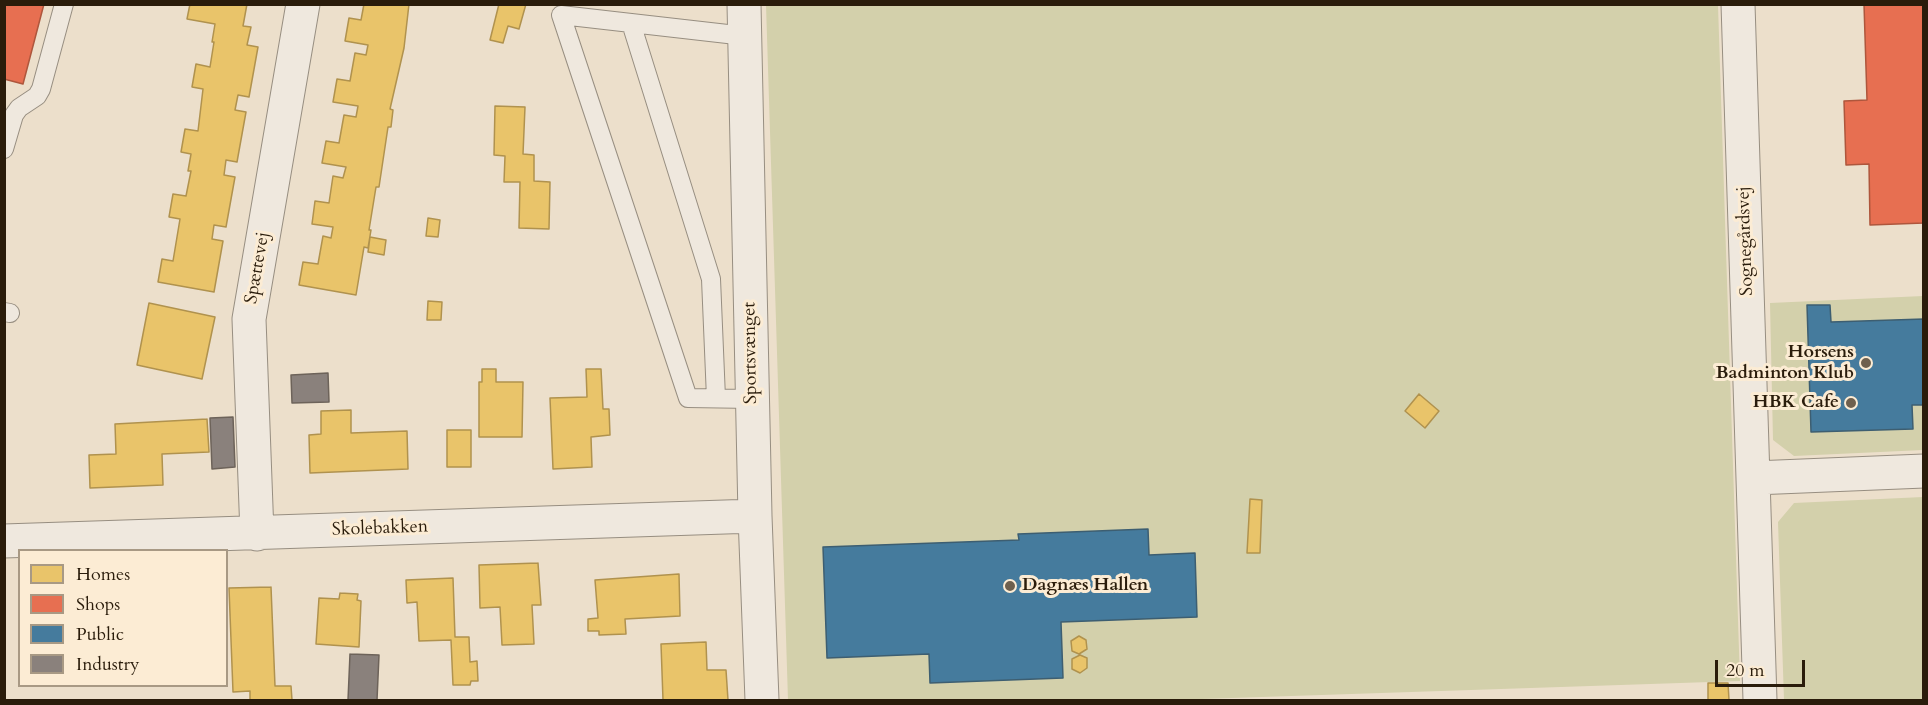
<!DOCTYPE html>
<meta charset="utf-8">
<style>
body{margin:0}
#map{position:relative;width:1928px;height:705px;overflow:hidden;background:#ecdfcb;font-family:Cardo,serif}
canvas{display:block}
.frame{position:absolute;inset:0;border:6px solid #2a1c0b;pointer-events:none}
.legend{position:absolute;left:18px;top:549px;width:210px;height:138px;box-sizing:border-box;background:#fcecd4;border:2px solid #a89984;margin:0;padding:8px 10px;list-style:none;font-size:18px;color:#2a1c0b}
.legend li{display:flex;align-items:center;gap:12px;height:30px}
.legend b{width:30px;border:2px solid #a89984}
.scale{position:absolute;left:1715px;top:660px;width:90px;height:27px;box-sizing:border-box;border:3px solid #2a1c0b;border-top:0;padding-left:8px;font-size:18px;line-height:21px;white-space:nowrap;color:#2a1c0b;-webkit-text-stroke:4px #fcecd4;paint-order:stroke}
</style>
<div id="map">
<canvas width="1928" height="705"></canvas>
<div class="frame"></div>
<ul class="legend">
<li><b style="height:16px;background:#e9c46a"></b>Homes</li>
<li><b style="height:16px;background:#e76f51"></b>Shops</li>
<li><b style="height:16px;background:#457b9d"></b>Public</li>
<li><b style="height:16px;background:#8a817c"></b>Industry</li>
</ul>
<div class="scale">20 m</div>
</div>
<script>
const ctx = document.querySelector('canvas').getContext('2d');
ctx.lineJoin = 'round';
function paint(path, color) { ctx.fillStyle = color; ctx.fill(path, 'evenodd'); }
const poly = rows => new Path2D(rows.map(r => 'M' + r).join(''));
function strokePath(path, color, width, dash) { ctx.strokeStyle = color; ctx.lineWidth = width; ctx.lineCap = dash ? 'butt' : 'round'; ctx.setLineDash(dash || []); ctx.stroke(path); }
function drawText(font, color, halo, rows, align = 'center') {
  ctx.font = font + ' Cardo,serif'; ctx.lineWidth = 6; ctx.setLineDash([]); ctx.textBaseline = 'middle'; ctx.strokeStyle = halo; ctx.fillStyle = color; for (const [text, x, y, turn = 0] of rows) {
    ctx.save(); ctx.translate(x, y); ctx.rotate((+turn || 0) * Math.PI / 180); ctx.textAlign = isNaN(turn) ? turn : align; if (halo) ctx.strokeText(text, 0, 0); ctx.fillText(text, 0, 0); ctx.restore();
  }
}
const green = poly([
 [766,5,1718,5,1740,681,1172,700,788,700],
 [1923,296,1923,450,1794,456,1773,440,1770,303],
 [1923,497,1923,700,1784,700,1778,522,1794,503]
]);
const homes = poly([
 [190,4,247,4,243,26,251,27,247,45,258,47,249,97,238,95,235,110,246,112,237,162,226,160,224,175,235,177,226,227,214,225,212,239,223,241,214,292,158,282,162,259,173,261,180,219,169,217,173,194,186,196,191,171,188,171,191,154,181,152,185,129,198,131,203,89,192,87,196,64,210,67,214,42,212,42,215,24,187,19,190,4],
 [364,4,409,4,404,48,390,109,393,110,391,127,388,127,379,187,376,187,369,230,371,230,368,248,364,247,356,295,299,285,303,262,318,264,323,236,331,238,333,227,312,224,315,201,329,203,333,176,343,178,346,167,322,163,326,141,339,143,344,115,356,117,358,106,333,102,337,79,350,81,355,53,366,55,368,45,345,41,349,18,361,20,364,4],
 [499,4,526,4,519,29,508,26,503,43,490,40,499,4],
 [495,106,525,107,523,154,534,155,534,181,550,182,549,229,519,228,520,182,504,182,505,156,494,155,495,106],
 [428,218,440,220,438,237,426,236,428,218],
 [370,237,386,240,384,255,368,252,370,237],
 [428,301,442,302,441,320,427,320,428,301],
 [149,303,215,317,202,379,137,365,149,303],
 [482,369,496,369,496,382,523,382,522,437,479,437,479,382,482,382,482,369],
 [586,369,601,369,603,409,609,409,610,435,591,437,592,467,553,469,550,398,587,397,586,369],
 [1419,394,1439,411,1425,428,1405,411,1419,394],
 [351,410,351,433,407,431,408,469,310,473,309,435,321,434,321,411,351,410],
 [207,419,209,452,162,454,163,485,90,488,89,455,116,454,115,424,207,419],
 [447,430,471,430,471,467,447,467,447,430],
 [1250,499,1262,500,1260,553,1247,553,1250,499],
 [538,563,541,605,532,605,534,644,502,645,500,607,480,608,479,565,538,563],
 [679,574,680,616,625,619,626,634,599,635,599,631,588,631,588,619,598,618,595,580,679,574],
 [453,578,455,637,469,637,470,662,477,661,478,681,471,681,470,685,453,685,451,640,419,641,417,602,407,603,406,580,453,578],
 [271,587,275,686,291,686,292,700,250,700,250,691,233,692,229,588,271,587],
 [340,593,358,594,357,600,361,601,359,647,316,644,319,598,339,599,340,593],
 [1079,636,1086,640,1087,649,1079,654,1072,651,1071,641,1079,636],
 [706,642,707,670,726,670,728,700,663,700,661,644,706,642],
 [1080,655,1087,658,1087,668,1080,673,1072,669,1072,659,1080,655],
 [1708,683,1728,683,1729,700,1708,700,1708,683]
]);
const shops = poly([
 [4,4,44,4,23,84,4,79,4,4],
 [1864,4,1924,4,1924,223,1870,225,1869,164,1846,165,1844,101,1867,100,1864,4]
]);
const public = poly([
 [1807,305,1830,305,1831,322,1924,319,1924,405,1912,405,1913,429,1811,432,1807,305],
 [1148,529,1149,555,1195,553,1197,617,1061,622,1063,678,930,683,929,654,827,658,823,547,1019,540,1018,534,1148,529]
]);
const industry = poly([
 [328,373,329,402,292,403,291,375,328,373],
 [233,417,235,467,212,469,210,418,233,417],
 [350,654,379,655,377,700,348,700,350,654]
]);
const service = poly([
 [631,23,711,279,716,398],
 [745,36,561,15,688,398,752,399],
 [4,149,14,115,19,108,37,96,41,89,64,4],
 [4,312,10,313]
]);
const minor = poly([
 [744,4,755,516,762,700],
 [1738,4,1760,700],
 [1754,478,1924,471],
 [257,534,249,319,303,4],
 [4,541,755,516]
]);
const markers = [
 [1866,363,6,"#6e604e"],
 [1851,403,6,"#6e604e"],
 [1010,586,6,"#6e604e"]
];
const streetNames = [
 ["Sognegårdsvej",1746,241,-92],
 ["Spættevej",258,268,-80],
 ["Sportsvænget",751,353,-91],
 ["Skolebakken",380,529,-2]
];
const poiNames = [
 ["Horsens",1854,353],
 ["Badminton Klub",1854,374],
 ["HBK Cafe",1839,403],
 ["Dagnæs Hallen",1022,586,"left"]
];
paint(green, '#d3d0ab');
paint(homes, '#e9c46a');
strokePath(homes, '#b0924e', 1.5);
paint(shops, '#e76f51');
strokePath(shops, '#ae563c', 1.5);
paint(public, '#457b9d');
strokePath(public, '#3d5e71', 1.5);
paint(industry, '#8a817c');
strokePath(industry, '#6d635a', 1.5);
strokePath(service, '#978e81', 20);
strokePath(minor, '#978e81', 35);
strokePath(service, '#efe8de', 18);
strokePath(minor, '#efe8de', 33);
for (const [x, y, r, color] of markers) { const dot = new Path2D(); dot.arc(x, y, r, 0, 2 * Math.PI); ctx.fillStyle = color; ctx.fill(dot); strokePath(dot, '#fcecd4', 2); }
drawText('18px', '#2a1c0b', '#fcecd4', streetNames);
drawText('bold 18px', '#2a1c0b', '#fcecd4', poiNames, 'right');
</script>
